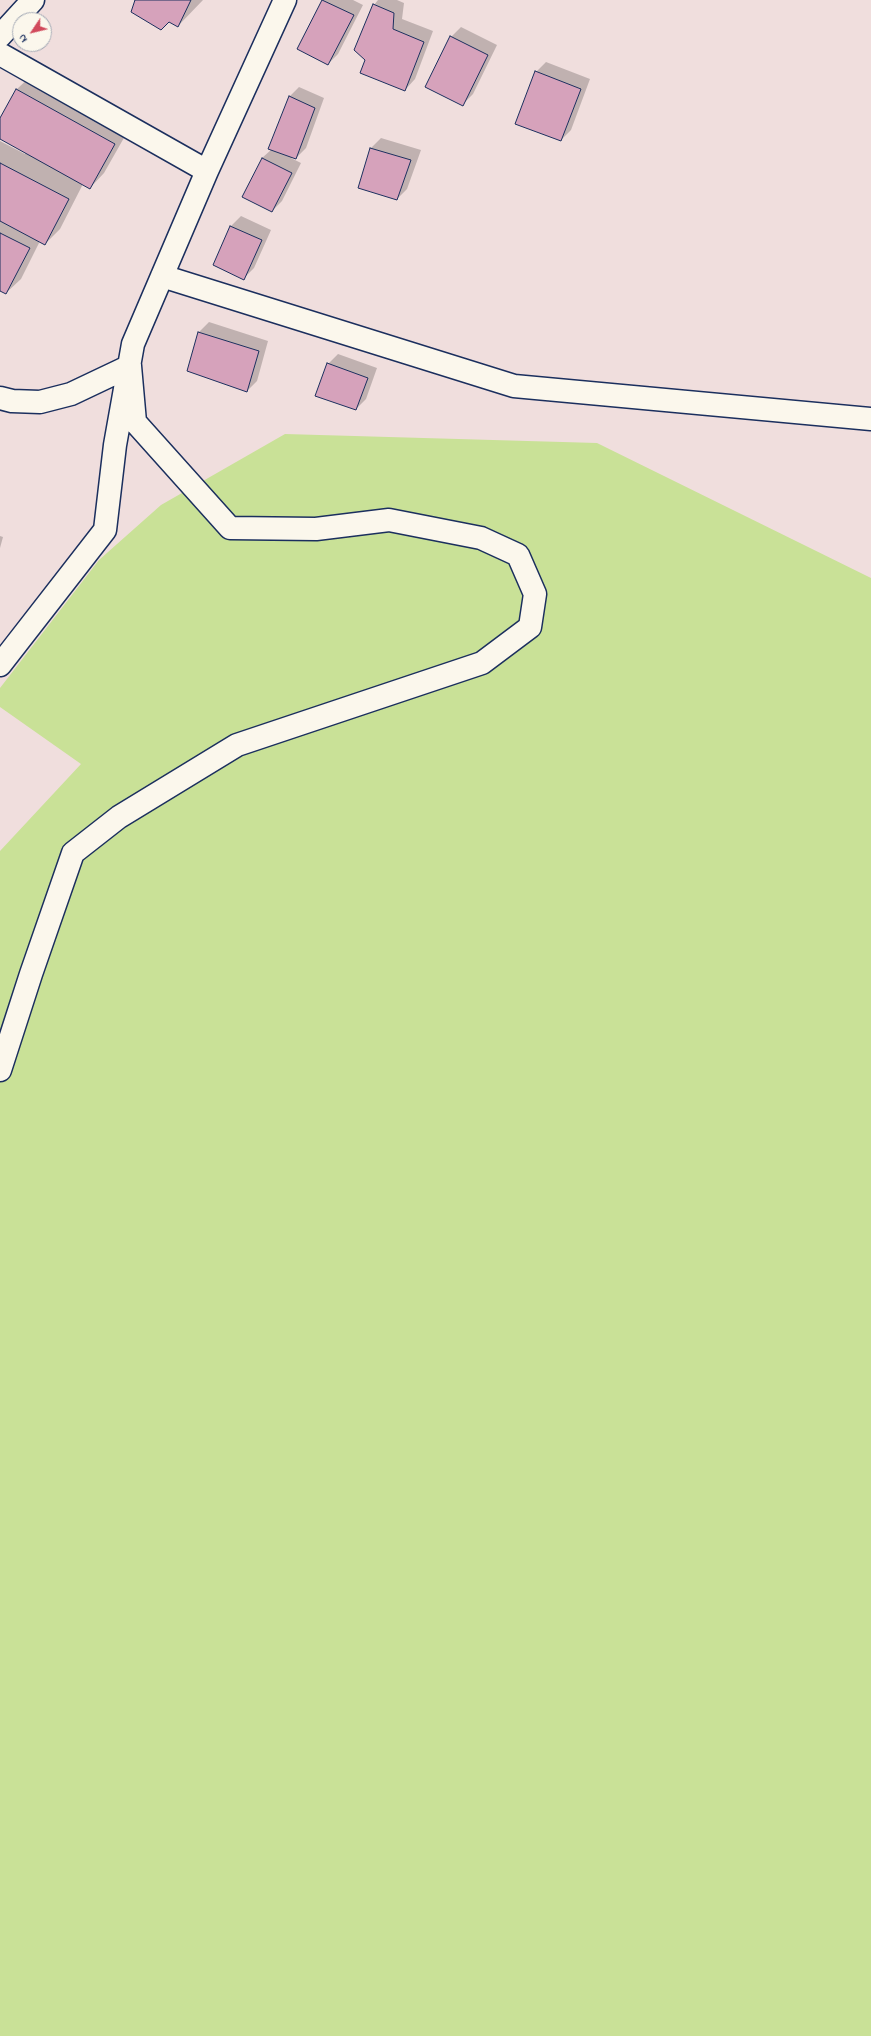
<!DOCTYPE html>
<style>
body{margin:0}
#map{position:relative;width:871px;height:2036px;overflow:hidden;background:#f0dedd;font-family:"Indie Flower",sans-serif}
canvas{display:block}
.north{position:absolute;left:12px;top:12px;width:40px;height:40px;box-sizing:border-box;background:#fbf7ec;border:1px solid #a1a7b3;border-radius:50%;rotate:235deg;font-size:11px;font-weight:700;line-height:16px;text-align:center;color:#1b2f5e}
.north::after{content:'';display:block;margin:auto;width:14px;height:18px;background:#d1495b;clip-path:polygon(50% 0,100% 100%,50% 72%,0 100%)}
</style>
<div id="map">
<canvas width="871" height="2036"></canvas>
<div class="north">N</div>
</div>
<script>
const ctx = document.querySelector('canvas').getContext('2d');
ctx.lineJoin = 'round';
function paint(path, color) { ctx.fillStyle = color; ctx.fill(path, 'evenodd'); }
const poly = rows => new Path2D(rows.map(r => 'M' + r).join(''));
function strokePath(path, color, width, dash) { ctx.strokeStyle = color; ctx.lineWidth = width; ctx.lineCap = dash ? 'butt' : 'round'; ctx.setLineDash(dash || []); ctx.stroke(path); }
const green = poly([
 [285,434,597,443,871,578,871,2036,0,2036,0,851,81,764,0,707,0,688,99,560,161,505]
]);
const shadow = poly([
 [136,0,203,0,178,26],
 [323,0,353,0,363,5,338,54,328,64,298,48],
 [378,0,397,0,404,3,402,19,433,31,415,79,405,90,366,59,374,5],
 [461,27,497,45,473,94,463,104,451,37],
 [546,62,590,79,571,130,561,140,536,72],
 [32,75,129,129,104,173,90,188,83,184,60,229,45,244,40,241,21,279,6,293,0,290,0,141,25,154,26,152,0,138,0,120,17,89],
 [299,87,324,98,306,148,296,158,291,158,301,163,282,201,272,211,262,158,272,149,289,97],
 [381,138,421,150,407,189,397,199,371,148],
 [241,216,271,230,254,268,244,278,231,226],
 [209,322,268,341,257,381,247,391,199,332],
 [338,354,377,368,366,399,356,409,328,364],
 [0,536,3,537,0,548]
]);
const building = poly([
 [135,0,191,0,178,27,169,22,161,30,131,12,135,0],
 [322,0,354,15,328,65,297,49,322,0],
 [373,4,394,13,393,29,424,42,405,91,360,73,365,60,354,50,373,4],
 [450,36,488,55,463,106,425,87,450,36],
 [535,71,581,89,561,141,515,124,535,71],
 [16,89,115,144,90,189,0,139,0,118,16,89],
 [289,96,315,108,296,159,268,149,289,96],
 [370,148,411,160,397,200,358,188,370,148],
 [262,158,292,173,272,212,242,197,262,158],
 [0,163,69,199,45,245,0,221,0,163],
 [230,226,262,240,244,280,213,265,230,226],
 [0,233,30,248,6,294,0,291,0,233],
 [198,332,259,351,247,392,187,371,198,332],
 [327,363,368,378,356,410,315,396,327,363]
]);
const minor = poly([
 [0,36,33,0],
 [0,54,207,171],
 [162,276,514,386,871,419],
 [0,398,12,401,40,402,71,394,130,366],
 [0,665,105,530,115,445,133,344,207,171,285,0],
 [0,1070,31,974,73,853,119,817,237,745,482,663,530,627,535,594,518,555,481,538,389,520,316,529,230,528,135,422,130,366]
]);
paint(green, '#c9e197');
paint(shadow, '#0003');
paint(building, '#d6a2bb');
strokePath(building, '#1b2f5e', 1);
strokePath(minor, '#1b2f5e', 25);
strokePath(minor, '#fbf7ec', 22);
</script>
